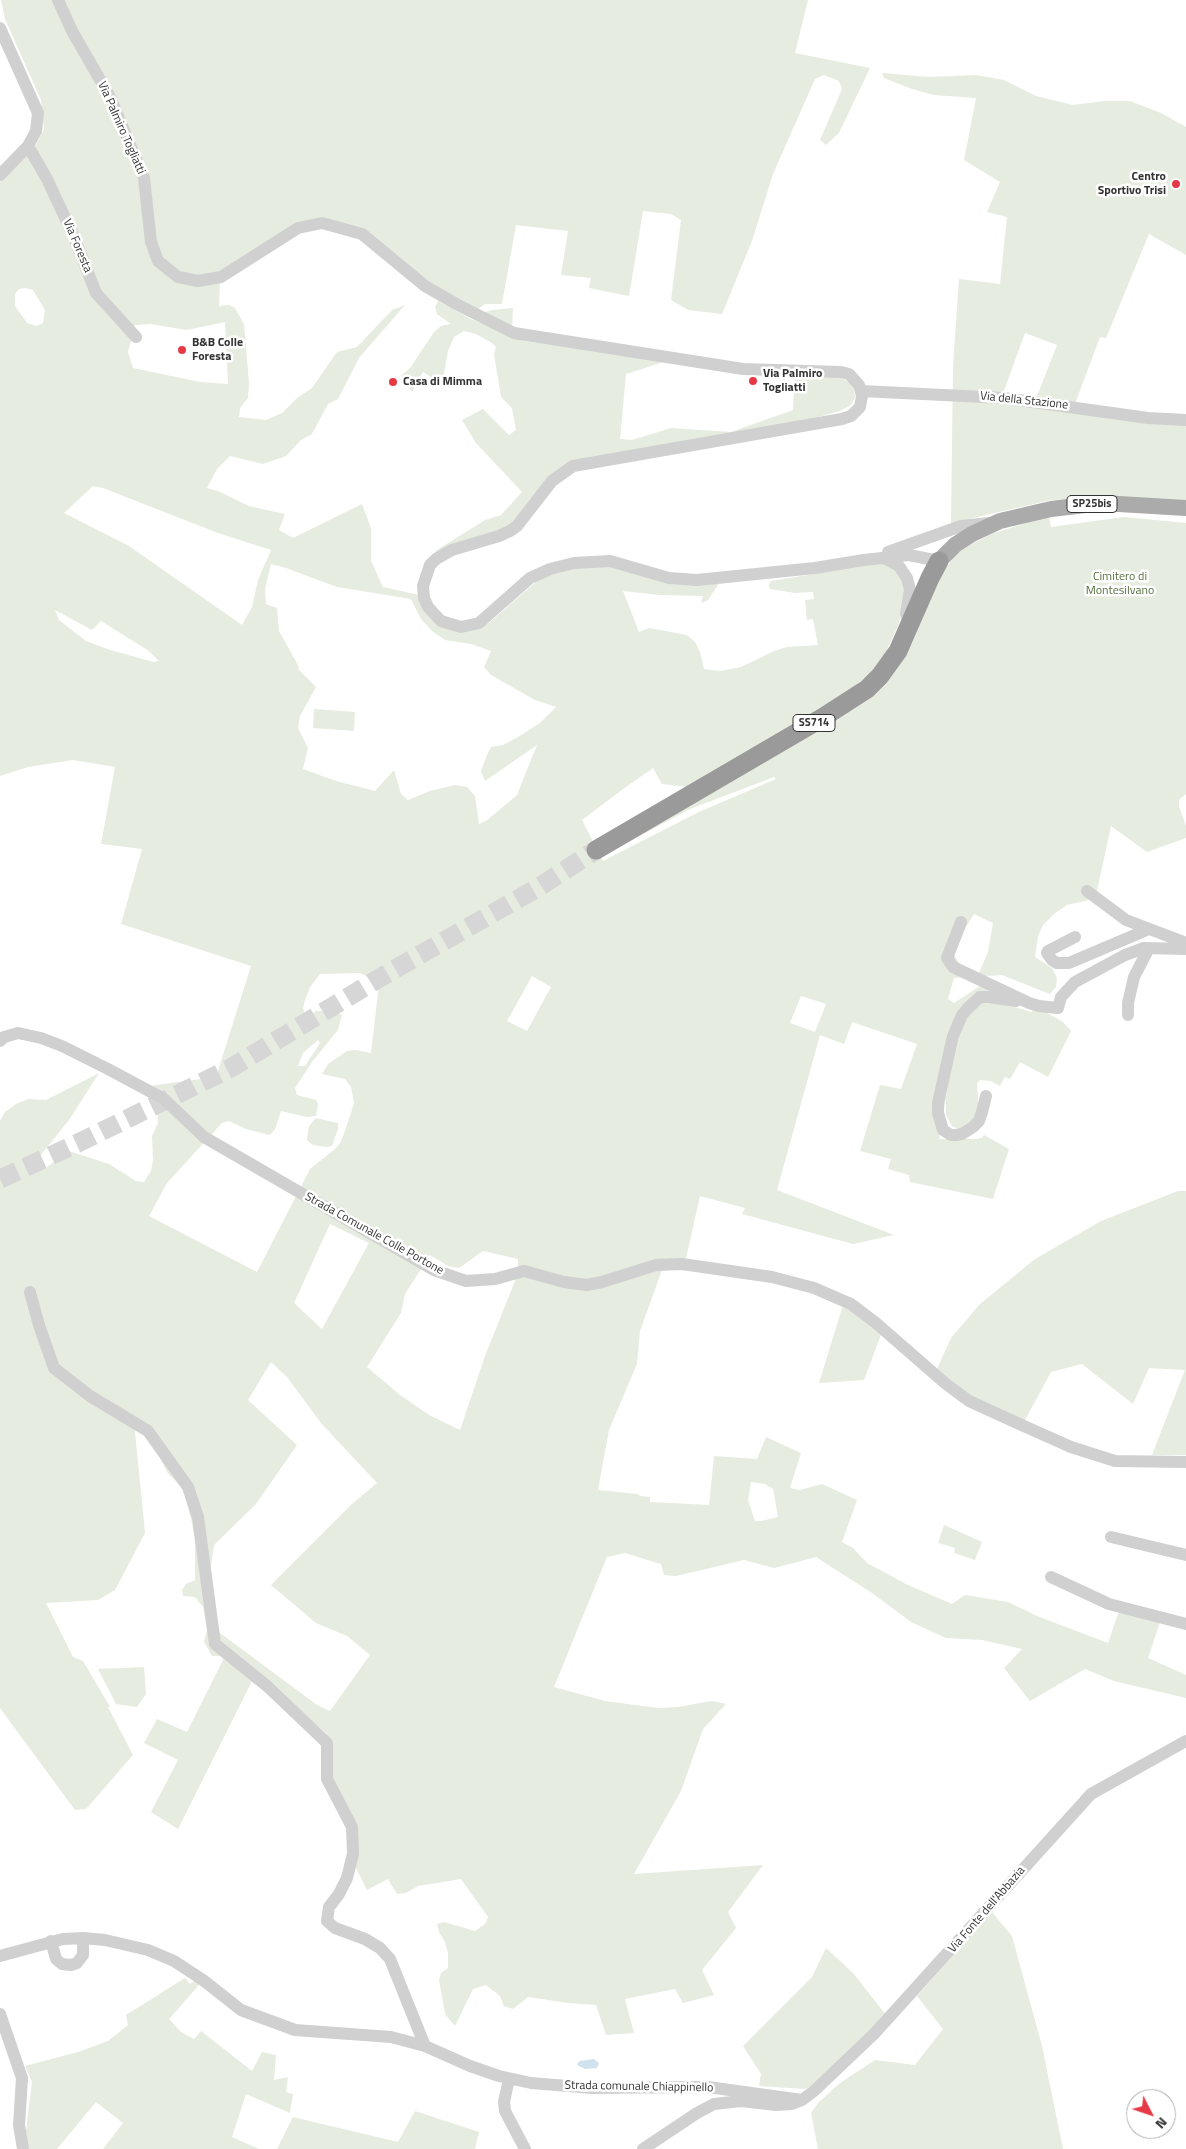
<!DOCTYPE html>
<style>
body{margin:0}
#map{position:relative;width:1186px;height:2149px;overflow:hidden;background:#fff;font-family:"Titillium Web",sans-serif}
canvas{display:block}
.north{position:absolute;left:1126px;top:2089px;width:50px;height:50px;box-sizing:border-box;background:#fff;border:1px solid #adadad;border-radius:50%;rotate:131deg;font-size:14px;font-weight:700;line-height:20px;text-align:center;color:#333}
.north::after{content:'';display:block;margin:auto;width:18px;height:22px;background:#e63946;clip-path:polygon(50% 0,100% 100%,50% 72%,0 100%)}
</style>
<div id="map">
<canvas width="1186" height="2149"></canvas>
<div class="north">N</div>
</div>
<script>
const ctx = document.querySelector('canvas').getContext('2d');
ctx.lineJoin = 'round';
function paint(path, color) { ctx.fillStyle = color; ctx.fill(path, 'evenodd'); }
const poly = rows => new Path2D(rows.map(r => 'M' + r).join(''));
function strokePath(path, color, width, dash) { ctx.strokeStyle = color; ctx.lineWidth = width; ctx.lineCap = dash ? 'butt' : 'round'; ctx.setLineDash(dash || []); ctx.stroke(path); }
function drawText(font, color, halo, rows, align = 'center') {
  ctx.font = font + ' "Titillium Web",sans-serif'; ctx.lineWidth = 5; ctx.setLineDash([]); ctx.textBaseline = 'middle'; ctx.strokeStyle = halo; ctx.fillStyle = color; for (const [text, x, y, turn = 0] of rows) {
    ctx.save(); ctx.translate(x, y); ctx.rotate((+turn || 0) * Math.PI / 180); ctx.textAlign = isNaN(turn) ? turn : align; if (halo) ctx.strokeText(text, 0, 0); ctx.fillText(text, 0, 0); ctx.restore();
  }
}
const green = poly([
 [1,0,808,0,795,53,870,68,839,133,826,145,820,140,842,89,839,81,824,75,815,79,773,174,752,241,722,314,688,310,671,300,681,220,671,214,643,211,629,296,589,288,591,278,561,275,568,231,516,225,502,304,485,304,478,309,427,284,363,232,298,226,220,283,219,306,229,305,235,308,244,324,249,383,248,398,240,408,239,417,256,419,266,420,282,413,297,398,312,388,337,352,357,347,392,310,405,305,359,358,338,399,328,404,312,434,301,440,286,456,263,464,230,456,217,469,207,488,218,491,249,506,285,514,279,530,293,538,362,504,371,528,371,561,383,587,419,595,429,559,437,550,485,520,501,515,522,492,476,443,462,420,483,409,509,435,516,430,512,408,501,397,494,354,496,347,492,343,476,334,464,331,454,337,448,351,442,384,423,372,412,392,401,376,410,368,434,332,441,326,451,324,437,314,435,307,438,301,469,318,524,341,670,360,626,374,620,439,632,440,671,428,731,432,793,410,795,375,839,377,849,382,853,387,855,397,851,405,840,411,804,421,573,463,516,524,435,558,424,606,474,630,489,623,538,580,555,572,601,565,721,580,708,600,701,603,703,596,660,595,623,591,639,632,649,628,687,635,695,642,700,652,704,669,720,671,741,667,774,651,787,647,818,645,813,619,807,620,805,600,814,599,813,592,795,593,770,589,769,585,771,581,882,563,899,571,906,597,898,626,885,654,869,675,841,697,688,787,662,784,653,768,623,789,582,820,603,861,699,812,776,779,774,777,690,809,604,855,805,737,912,643,941,574,956,554,965,548,991,534,1049,516,1051,527,1124,517,1186,523,1186,794,1179,800,1179,806,1186,826,1186,838,1147,852,1111,826,1096,895,1089,900,1067,905,1054,914,1043,925,1038,936,1035,957,1052,968,1057,978,1056,987,1050,994,1002,975,954,978,951,988,948,999,954,1003,983,984,990,990,976,993,961,1007,939,1139,976,1139,982,1138,984,1135,1009,1149,993,1199,910,1182,909,1175,888,1169,891,1159,860,1151,880,1085,901,1089,917,1044,852,1022,844,1044,820,1035,777,1190,894,1235,853,1244,742,1214,745,1208,700,1196,684,1267,662,1270,640,1331,637,1364,609,1430,598,1490,638,1494,640,1496,650,1497,650,1502,709,1505,714,1456,757,1459,766,1437,801,1453,790,1488,800,1490,822,1484,857,1500,842,1542,853,1548,867,1563,908,1585,952,1604,965,1595,1008,1602,1037,1616,1108,1643,1119,1611,1160,1622,1148,1658,1186,1675,1186,1698,1114,1681,1085,1669,1030,1701,1004,1668,1022,1649,982,1640,946,1638,911,1622,872,1593,816,1557,774,1568,744,1560,676,1576,664,1575,661,1564,625,1553,607,1557,554,1687,605,1701,658,1708,678,1707,712,1701,726,1704,703,1729,681,1791,634,1874,763,1865,728,1912,736,1928,702,1970,714,1995,683,2003,675,1989,625,1999,634,2033,606,2035,596,2005,568,2003,528,1997,513,2009,504,2006,500,1996,486,1985,473,1989,455,2026,445,2014,439,1980,441,1973,448,1968,448,1953,445,1942,439,1932,437,1924,444,1922,475,1931,485,1924,488,1917,461,1879,418,1886,406,1893,397,1894,388,1879,367,1890,349,1854,348,1829,324,1781,330,1753,327,1734,305,1715,253,1679,178,1829,151,1812,178,1760,144,1743,157,1719,187,1732,225,1656,212,1656,204,1642,207,1630,203,1607,195,1597,183,1596,182,1590,186,1584,195,1580,195,1542,192,1523,183,1489,167,1472,158,1454,134,1422,145,1533,115,1590,98,1600,46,1603,73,1657,83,1661,110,1707,108,1707,133,1755,86,1809,75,1810,0,1708,0,1121,5,1112,16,1104,28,1099,46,1100,99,1073,69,1120,40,1156,43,1170,69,1151,109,1164,136,1181,144,1182,151,1171,153,1160,152,1136,158,1123,157,1102,149,1086,216,1077,251,966,121,924,142,849,101,844,115,767,73,760,28,767,0,776,0,182,35,147,44,129,41,100,5,19],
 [25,288,33,290,45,310,43,323,36,326,27,323,15,306,15,294,19,289],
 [225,322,228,384,200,382,133,368,128,352,135,325,150,324,187,330],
 [93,486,103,488,218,533,271,550,258,580,252,607,242,625,129,546,64,513],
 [271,564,286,568,337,587,411,599,421,619,432,631,445,640,471,644,491,651,484,667,491,675,535,700,556,707,540,723,518,737,503,745,491,747,487,755,481,771,485,781,537,745,517,795,486,821,479,824,475,796,467,787,455,785,430,791,408,800,401,794,394,770,375,791,336,781,303,769,308,748,298,728,300,716,316,687,298,669,299,667,279,631,277,608,266,604,265,589],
 [55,610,92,630,101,621,149,651,159,661,154,662,110,650,86,641,59,620],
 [974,914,993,923,988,952,979,973,961,966,954,955,966,927],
 [361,973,379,984,371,1053,356,1050,347,1051,328,1064,322,1074,345,1079,351,1087,354,1103,348,1122,341,1142,335,1149,310,1169,257,1272,149,1216,167,1183,222,1123,229,1121,246,1129,270,1135,275,1129,281,1111,307,1117,316,1116,318,1104,316,1100,297,1095,295,1088,312,1062,338,1030,342,1015,328,1011,316,1011,310,1015,305,1013,303,1009,305,1000,310,987,320,974],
 [532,976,551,987,527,1031,507,1021],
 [801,996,826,1004,815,1032,790,1023],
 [318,1040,320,1043,305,1066,298,1066,303,1053],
 [330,1224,369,1243,322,1329,294,1303],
 [483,1251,518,1259,517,1276,485,1356,460,1430,429,1415,400,1395,367,1367,401,1313,405,1294,430,1255,448,1266,459,1268],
 [271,1362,287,1377,321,1423,377,1483,352,1504,271,1585,316,1623,347,1636,370,1655,330,1711,317,1705,216,1630,208,1584,214,1545,256,1504,297,1445,248,1400],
 [751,1482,765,1484,773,1489,778,1517,761,1521,755,1521,748,1500],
 [882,73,929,77,976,75,1004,80,1036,96,1073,105,1105,101,1130,101,1161,113,1186,127,1186,255,1149,234,1106,338,1100,337,1073,409,1186,424,1186,504,1090,498,1051,500,951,523,953,366,959,279,1000,284,1007,217,987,212,1000,182,964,160,976,98,934,95,912,89,884,78],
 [1025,333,1057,345,1034,404,1001,399],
 [513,308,512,328,485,312,492,310],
 [314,709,355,712,354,731,313,728],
 [983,1000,991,1000,1031,1012,1037,1007,1063,1022,1071,1031,1048,1077,1020,1062,1010,1079,1005,1077,1000,1086,991,1081,980,1080,977,1083,979,1113,977,1120,959,1129,952,1126,946,1115,946,1093,962,1024,967,1015],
 [316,1118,338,1123,338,1129,332,1146,326,1147,313,1145,307,1140,309,1126],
 [1178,1191,1186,1191,1186,1455,1152,1455,1185,1370,1149,1368,1133,1404,1082,1364,1051,1372,1024,1422,970,1398,936,1371,951,1338,980,1304,1035,1259,1101,1221],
 [843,1305,882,1332,864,1380,819,1383],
 [944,1525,982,1542,975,1560,954,1553,955,1548,938,1543],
 [144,1667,146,1694,137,1707,116,1704,98,1669],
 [992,1912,1012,1936,1042,2046,1063,2149,818,2149,811,2113,818,2103,840,2083,875,2060,915,2065,943,2029,917,1996],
 [826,1948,853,1973,886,2015,819,2082,805,2089,759,2086,761,2074,743,2046,812,1977],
 [185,1978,190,1984,195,1980,200,1984,169,2019,181,2032,194,2039,201,2031,252,2071,262,2052,276,2055,274,2080,288,2077,286,2092,293,2094,290,2113,246,2094,232,2137,259,2149,103,2149,123,2123,96,2102,57,2149,28,2149,26,2131,32,2082,25,2066,78,2052,108,2041,128,2025,126,2015],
 [415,2111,479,2132,475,2149,277,2149,293,2117,398,2142]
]);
const water = poly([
 [594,2059,599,2063,597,2068,585,2069,577,2065,579,2061]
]);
const highwayTunnel = poly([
 [0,1179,78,1143,229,1069,388,973,539,887,596,850]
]);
const minor = poly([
 [58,0,72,31,110,97,144,178,151,242,158,261,178,277,198,281,221,277,298,228,322,223,362,234,425,286,458,305,514,333,743,369,841,372,849,374,859,385,862,396,860,407,851,416,842,419,573,466,552,481,517,526,510,531,499,536,452,550,436,559,430,565,423,586,424,598,428,607,441,621,461,627,479,623,530,578,550,569,574,563,610,561,669,578,697,580,815,568,864,560,909,555,939,561],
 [0,28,38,113,36,131,28,146,0,175],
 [28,146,47,179,74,237,96,293,136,337],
 [862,391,1004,398,1148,418,1186,420],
 [888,552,961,526,989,523],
 [884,558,899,566,907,578,910,590,906,614,910,625],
 [1087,891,1126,920,1186,943],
 [961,922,947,958,953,967,1029,1003,1039,1006,1058,1008,1061,997,1075,982,1125,955,1144,948,1186,949],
 [1075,937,1048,951,1047,953,1052,960,1057,963,1069,963,1149,929],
 [1128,1015,1128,1003,1134,977,1149,948],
 [0,1041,4,1037,18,1033,41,1038,62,1046,108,1069,164,1099,204,1137,434,1270,466,1281,495,1279,524,1271,564,1282,587,1285,602,1282,656,1265,682,1264,772,1277,814,1288,851,1304,876,1323,946,1384,969,1401,1026,1427,1071,1447,1115,1461,1186,1462],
 [986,1096,982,1112,979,1121,973,1127,962,1134,956,1135,951,1135,943,1130,938,1113,938,1103,953,1036,962,1015,967,1009,980,997,989,997,1016,1001],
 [30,1292,39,1325,54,1368,90,1396,148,1431,188,1487,198,1517,215,1644,267,1686,327,1743,327,1779,352,1827,353,1854,347,1878,339,1894,329,1907,327,1921,335,1928,365,1939,380,1948,390,1959,425,2046],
 [1111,1537,1186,1555],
 [1051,1577,1109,1604,1186,1624],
 [51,1941,56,1959,62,1964,71,1965,77,1963,83,1955,83,1938],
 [0,1956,63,1939,83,1938,105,1940,148,1950,174,1961,203,1980,241,2010,295,2030,391,2037,425,2046,470,2066,499,2076,531,2083,592,2088,708,2087,802,2100],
 [0,2014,22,2078,19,2125,23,2149],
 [509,2079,504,2102,505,2111,525,2149],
 [643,2149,697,2113,714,2104,741,2101,776,2105,792,2104,802,2100,814,2091,874,2034,1091,1794,1186,1741]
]);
const major = poly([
 [939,561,955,545,972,534,1000,521,1051,509,1102,503,1186,508]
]);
const highway = poly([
 [596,850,822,718,867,689,880,676,898,651,930,578,939,561]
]);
const markers = [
 [1176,184,5,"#e63946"],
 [182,350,5,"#e63946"],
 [753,381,5,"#e63946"],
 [393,382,5,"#e63946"]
];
const shields = [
 [1092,504,50],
 [814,723,42]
];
const shieldNames = [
 ["SP25bis",1092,504],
 ["SS714",814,723]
];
const streetNames = [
 ["Via Palmiro Togliatti",121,128,66],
 ["Via Foresta",77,246,67],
 ["Via della Stazione",1024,401,6],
 ["Strada Comunale Colle Portone",374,1234,29],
 ["Via Fonte dell'Abbazia",987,1910,-49],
 ["Strada comunale Chiappinello",639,2087,1]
];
const poiNames = [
 ["Centro",1166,177,"right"],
 ["Sportivo Trisi",1166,191,"right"],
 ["B&B Colle",192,343],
 ["Foresta",192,357],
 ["Via Palmiro",763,374],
 ["Togliatti",763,388],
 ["Casa di Mimma",403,382]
];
const parkNames = [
 ["Cimitero di",1120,577],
 ["Montesilvano",1120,591]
];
paint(green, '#e6ecdf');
paint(water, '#cfe2ee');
strokePath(highwayTunnel, '#d6d6d6', 19, [19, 9]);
strokePath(minor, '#d0d0d0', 12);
strokePath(major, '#ababab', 16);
strokePath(highway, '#9a9a9a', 19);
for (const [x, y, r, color] of markers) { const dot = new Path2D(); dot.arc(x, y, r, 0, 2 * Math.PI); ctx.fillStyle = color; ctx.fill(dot); strokePath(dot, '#fff', 2); }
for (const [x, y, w] of shields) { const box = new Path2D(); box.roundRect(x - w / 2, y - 8.5, w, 17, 4); ctx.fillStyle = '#fff'; ctx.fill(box); strokePath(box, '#333', 1); }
drawText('bold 11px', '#333', null, shieldNames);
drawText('12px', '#333', '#fff', streetNames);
drawText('bold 12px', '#333', '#fff', poiNames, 'left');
drawText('12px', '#56703f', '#fff', parkNames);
</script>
